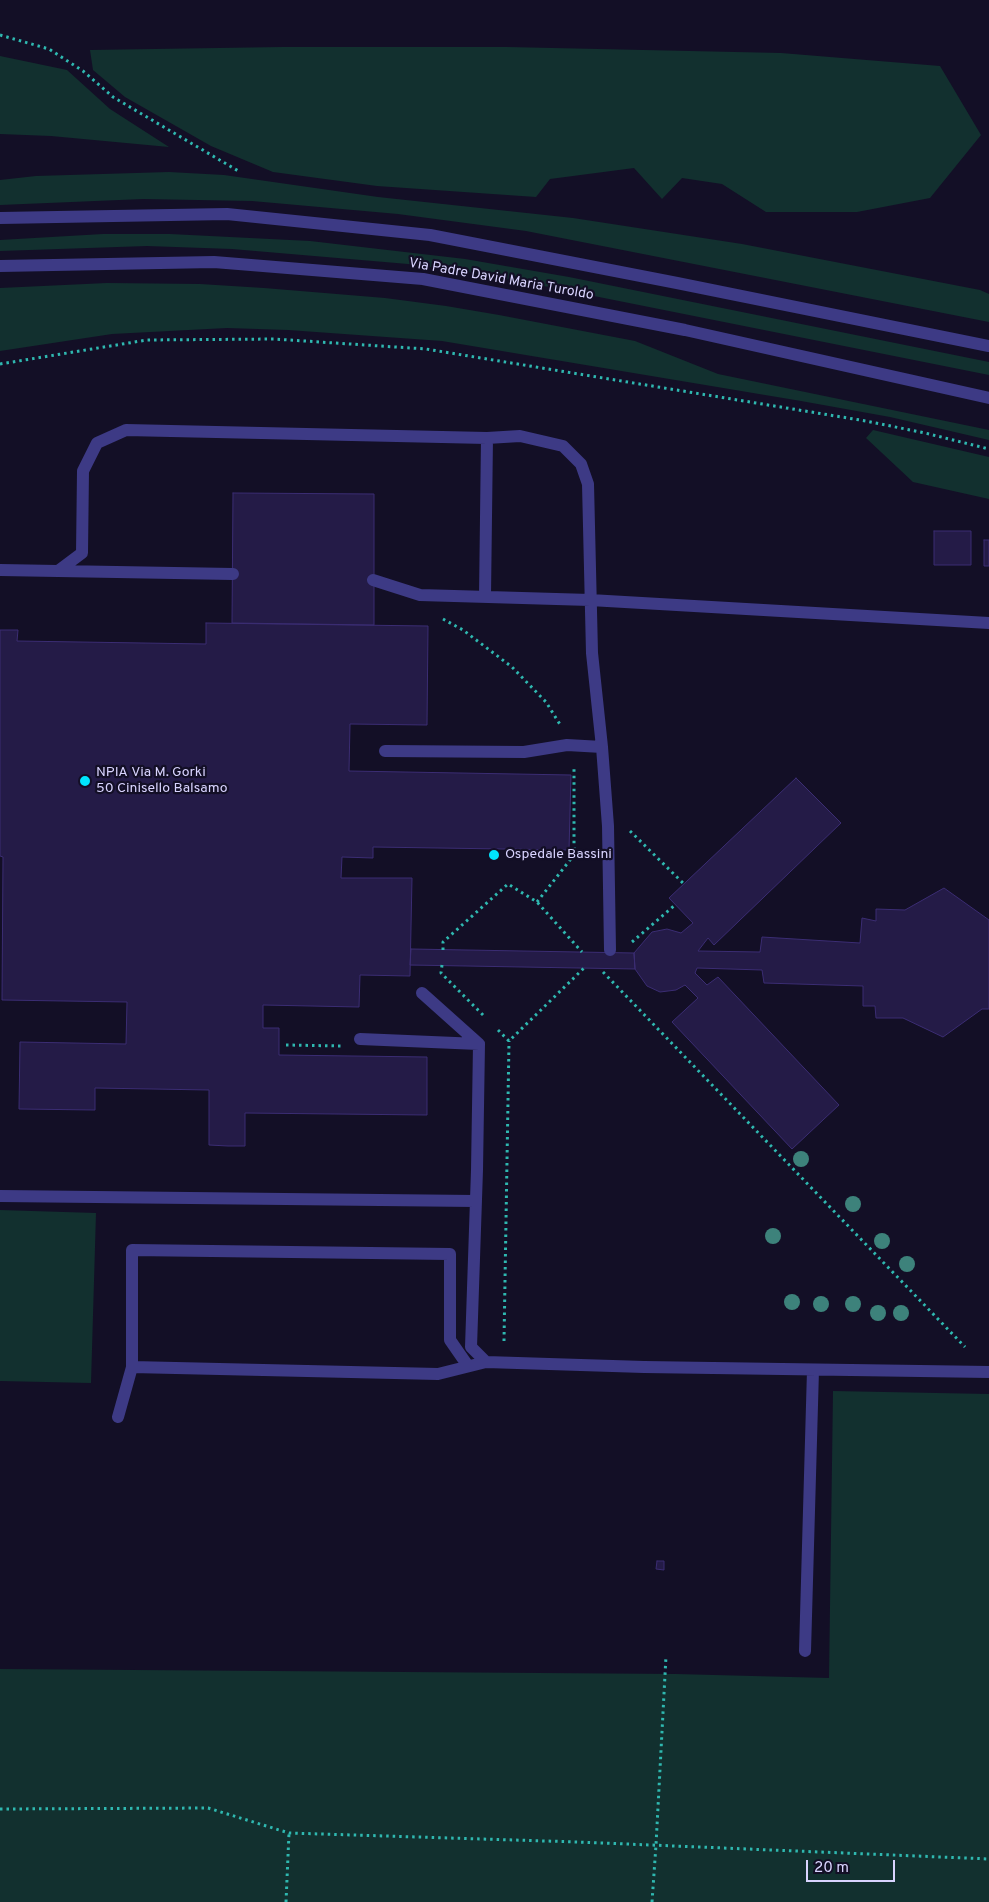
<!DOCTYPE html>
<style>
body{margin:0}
#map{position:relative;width:989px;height:1902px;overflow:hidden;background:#130f26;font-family:Overpass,sans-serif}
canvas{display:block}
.scale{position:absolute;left:806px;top:1860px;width:89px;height:22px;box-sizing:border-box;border:2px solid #d9d4ff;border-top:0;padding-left:6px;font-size:15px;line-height:18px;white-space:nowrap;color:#d9d4ff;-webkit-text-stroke:4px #130f26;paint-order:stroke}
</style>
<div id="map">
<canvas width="989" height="1902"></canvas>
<div class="scale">20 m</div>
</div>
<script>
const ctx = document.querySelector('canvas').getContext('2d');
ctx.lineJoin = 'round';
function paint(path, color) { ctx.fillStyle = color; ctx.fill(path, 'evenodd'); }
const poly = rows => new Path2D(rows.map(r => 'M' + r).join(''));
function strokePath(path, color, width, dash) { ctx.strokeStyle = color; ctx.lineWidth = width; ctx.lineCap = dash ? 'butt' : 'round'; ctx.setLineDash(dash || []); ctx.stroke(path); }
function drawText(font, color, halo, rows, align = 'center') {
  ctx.font = font + ' Overpass,sans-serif'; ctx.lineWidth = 4.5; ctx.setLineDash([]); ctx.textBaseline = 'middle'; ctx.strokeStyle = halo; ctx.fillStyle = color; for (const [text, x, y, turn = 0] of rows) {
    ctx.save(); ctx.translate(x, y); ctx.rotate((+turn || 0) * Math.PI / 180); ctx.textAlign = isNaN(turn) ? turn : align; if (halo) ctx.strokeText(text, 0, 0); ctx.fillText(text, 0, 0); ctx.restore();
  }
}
const green = poly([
 [282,47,507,47,781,53,940,66,981,135,930,198,857,212,766,212,722,184,682,178,662,199,634,168,550,179,536,197,377,186,273,172,211,146,125,97,93,70,90,50],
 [0,56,67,70,110,109,169,147,51,136,0,134],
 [169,172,224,175,378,197,573,218,742,244,980,290,989,294,989,322,526,231,398,214,252,201,143,199,0,205,0,180,36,176],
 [103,234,170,234,310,241,465,259,569,277,989,362,989,375,549,287,468,272,408,264,232,249,147,246,0,251,0,240],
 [107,283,200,284,264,288,385,298,446,306,499,315,635,341,718,374,989,430,989,440,890,417,801,401,442,341,288,330,227,328,112,334,0,351,0,288],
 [873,430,989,457,989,499,913,482,866,438],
 [0,1210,96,1213,91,1383,0,1381],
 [833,1391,989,1394,989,1902,0,1902,0,1669,676,1674,829,1678]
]);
const building = poly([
 [233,493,374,494,374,625,232,623,233,493],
 [934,531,971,531,971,565,934,565,934,531],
 [984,540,989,540,989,566,984,566,984,540],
 [206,623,428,626,427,725,350,724,349,771,571,775,569,850,373,847,373,858,342,857,341,878,412,878,410,976,360,975,359,1007,263,1005,263,1028,279,1028,279,1055,427,1057,427,1115,245,1113,245,1146,228,1146,209,1145,209,1090,95,1088,95,1110,19,1109,20,1042,126,1044,127,1002,2,1000,3,857,0,856,0,630,18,630,17,641,206,644,206,623],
 [796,778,841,823,714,945,708,938,698,951,760,952,762,937,860,943,862,918,876,921,876,909,905,910,944,888,989,920,989,1009,982,1009,943,1037,903,1018,876,1018,875,1006,863,1006,863,986,764,983,762,970,697,968,695,973,707,985,718,977,839,1105,792,1149,672,1022,698,998,685,985,676,990,660,992,647,986,635,969,634,953,652,932,667,929,681,933,693,923,669,898,796,778],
 [411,949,634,953,635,969,410,965,411,949],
 [657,1561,664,1561,664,1570,656,1569,657,1561]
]);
const path = poly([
 [0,35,49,49,83,71,113,97,240,172],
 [0,364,147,340,274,339,426,349,866,421,925,433,989,449],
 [443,619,463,630,512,667,546,702,561,726],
 [630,831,684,884],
 [537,902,574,855,574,767],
 [632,942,675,905],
 [443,950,443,942,508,884,537,902,582,952],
 [442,965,441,973,485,1017],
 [603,972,965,1347],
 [498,1030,509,1041,584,968],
 [286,1045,341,1046],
 [504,1341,509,1041],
 [0,1809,208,1808,289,1833,578,1842,989,1859],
 [286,1902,289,1833],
 [652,1902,656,1845,666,1656]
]);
const service = poly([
 [0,570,58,571,82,553,83,471,97,443,126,430,487,438,520,436,563,446,581,464,588,484,592,653,602,747,608,826,610,950],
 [58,571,233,574],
 [373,580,420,595,590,600,989,623],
 [485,596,487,438],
 [385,751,524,752,567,745,602,747],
 [422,993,479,1044,477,1170,471,1347,486,1362,644,1367,989,1372],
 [360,1039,479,1044],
 [0,1196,475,1201],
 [468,1366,450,1340,450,1254,132,1250,132,1367,438,1374,486,1362],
 [118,1417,132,1367],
 [805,1651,813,1370]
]);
const tertiary = poly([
 [0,218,227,214,430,235,677,283,989,346],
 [0,266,214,262,423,279,685,330,989,398]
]);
const trees = [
 [801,1159],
 [853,1204],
 [773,1236],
 [882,1241],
 [907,1264],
 [792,1302],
 [821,1304],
 [853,1304],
 [878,1313],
 [901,1313]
];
const markers = [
 [85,781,6,"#00e5ff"],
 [494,855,6,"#00e5ff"]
];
const streetNames = [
 ["Via Padre David Maria Turoldo",501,280,10]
];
const poiNames = [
 ["NPIA Via M. Gorki",96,773],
 ["50 Cinisello Balsamo",96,789],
 ["Ospedale Bassini",505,855]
];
paint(green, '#12302f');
paint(building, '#241b47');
strokePath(building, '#3b2d73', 1);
strokePath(path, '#2fb8b0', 3, [2.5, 4]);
strokePath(service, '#3d3a85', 12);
strokePath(tertiary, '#3d3a85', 12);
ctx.fillStyle = '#3d827b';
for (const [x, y] of trees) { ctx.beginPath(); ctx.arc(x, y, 8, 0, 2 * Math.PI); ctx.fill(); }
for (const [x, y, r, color] of markers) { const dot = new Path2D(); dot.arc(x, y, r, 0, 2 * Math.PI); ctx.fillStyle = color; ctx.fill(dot); strokePath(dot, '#130f26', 2); }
drawText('14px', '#d9d4ff', '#130f26', streetNames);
drawText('14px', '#d9d4ff', '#130f26', poiNames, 'left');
</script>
